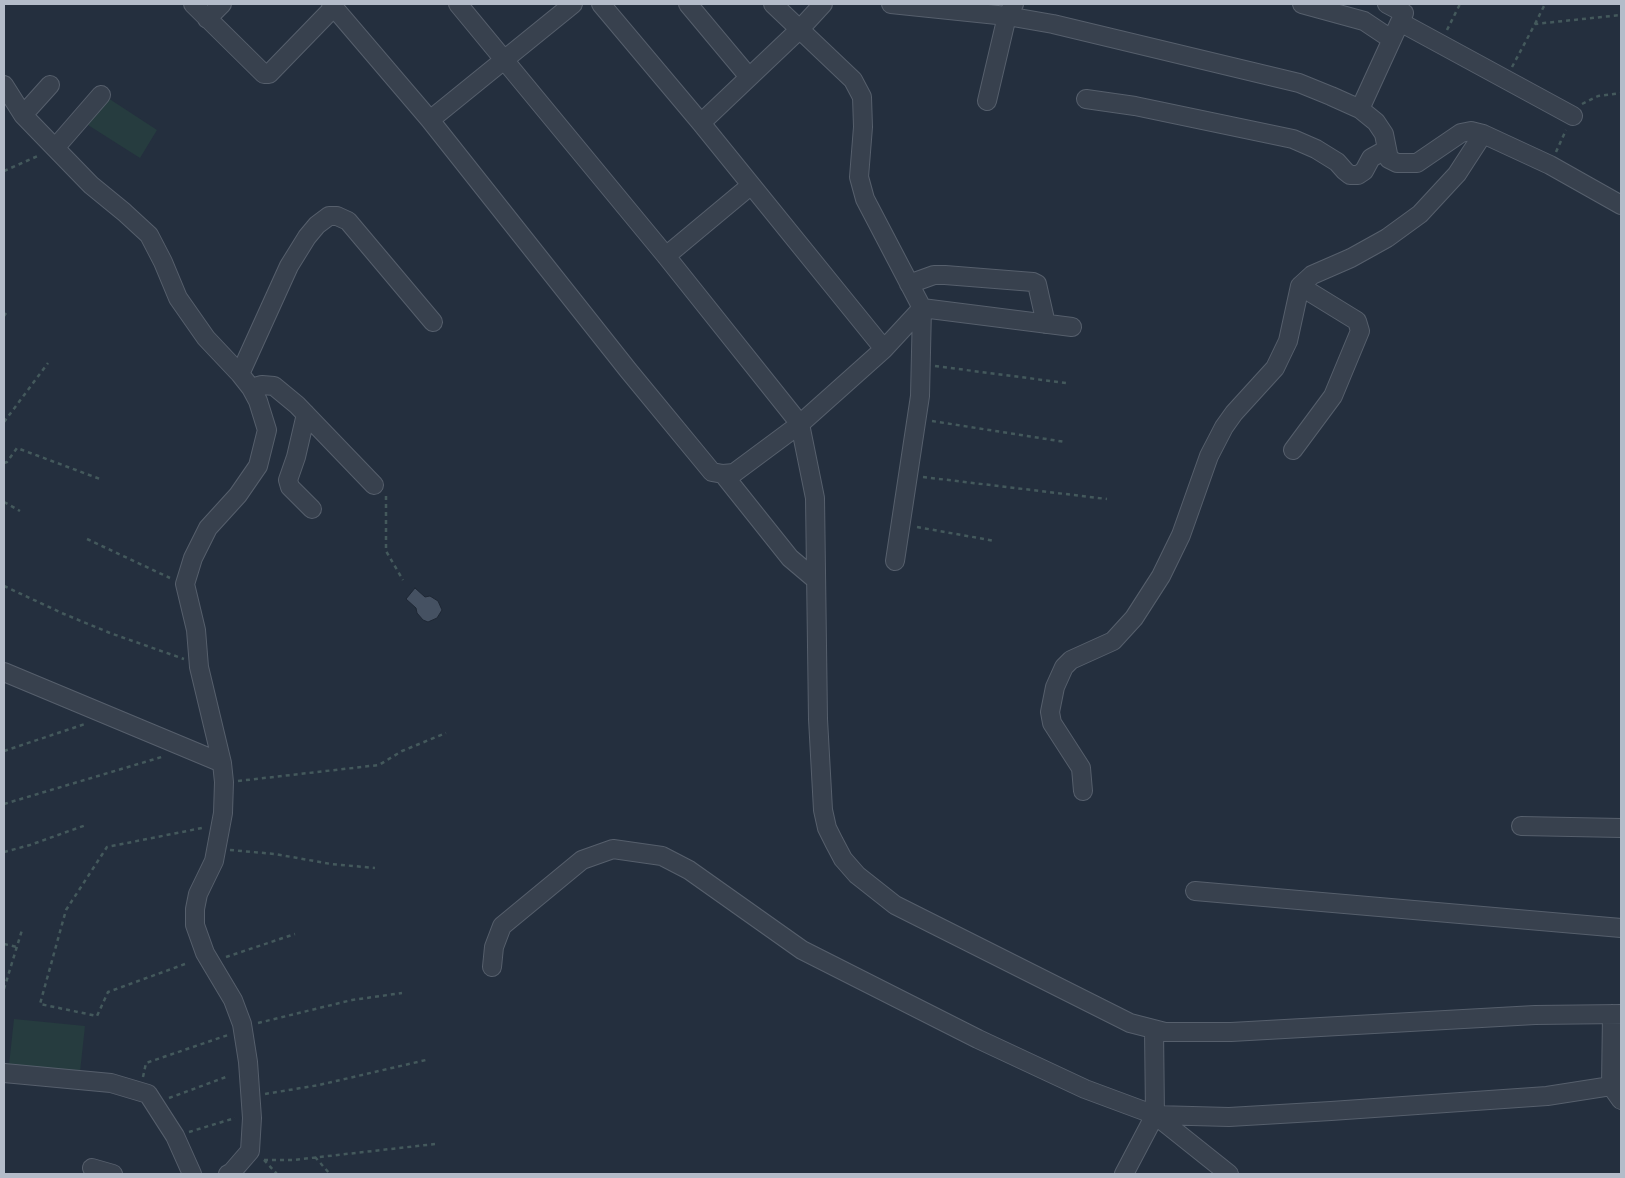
<!DOCTYPE html>
<style>
body{margin:0}
#map{position:relative;width:1625px;height:1178px;overflow:hidden;background:#242f3e;font-family:Mulish,sans-serif}
canvas{display:block}
.frame{position:absolute;inset:0;border:5px solid #b4bcc9;pointer-events:none}
</style>
<div id="map">
<canvas width="1625" height="1178"></canvas>
<div class="frame"></div>
</div>
<script>
const ctx = document.querySelector('canvas').getContext('2d');
ctx.lineJoin = 'round';
function paint(path, color) { ctx.fillStyle = color; ctx.fill(path, 'evenodd'); }
const poly = rows => new Path2D(rows.map(r => 'M' + r).join(''));
function strokePath(path, color, width, dash) { ctx.strokeStyle = color; ctx.lineWidth = width; ctx.lineCap = dash ? 'butt' : 'round'; ctx.setLineDash(dash || []); ctx.stroke(path); }
const green = poly([
 [108,98,157,130,140,158,88,125],
 [14,1019,85,1026,80,1072,9,1065]
]);
const building = poly([
 [415,588,425,597,430,596,438,601,442,610,437,618,428,622,423,620,417,613,416,608,406,599,415,588]
]);
const path = poly([
 [1535,24,1545,4],
 [1447,30,1460,4],
 [1512,67,1535,24,1621,15],
 [1582,104,1598,96,1621,93],
 [1556,152,1566,130],
 [4,171,40,155],
 [4,316,6,313],
 [935,366,1066,383],
 [932,421,1065,442],
 [4,422,48,363],
 [4,463,7,462,17,448,100,479],
 [923,477,1107,499],
 [386,496,386,551,403,580],
 [4,502,20,511],
 [917,527,995,541],
 [87,539,170,578],
 [4,586,64,614,110,633,184,659],
 [4,751,85,724],
 [238,781,379,765,402,751,446,733],
 [4,804,165,756],
 [230,850,275,854,331,864,375,868],
 [4,852,30,845,86,825],
 [4,944,17,947],
 [226,957,295,934],
 [185,964,108,992,97,1016,40,1004,66,910,107,847,202,828],
 [4,989,22,930],
 [258,1023,352,1000,402,993],
 [143,1077,146,1063,228,1035],
 [265,1094,319,1085,426,1060],
 [169,1098,226,1077],
 [189,1132,235,1118],
 [315,1157,330,1174],
 [264,1160,293,1160,435,1144],
 [264,1160,277,1174]
]);
const minor = poly([
 [193,4,264,74,269,74,334,7],
 [331,4,430,120,628,370,712,472,723,474,734,473,800,424,884,349,922,308,1072,327],
 [458,4,666,256,800,424,815,498,818,719,823,810,827,828,834,842,843,859,857,875,895,905,1130,1023,1165,1032,1231,1032,1535,1015,1621,1014],
 [601,4,701,123,884,349],
 [688,4,749,77],
 [773,4,853,80,862,97,863,127,859,177,865,199,922,308,920,396,895,561],
 [891,4,1007,16,1053,24,1299,83,1331,96,1360,109,1376,122,1384,134,1389,159,1397,163,1417,163,1461,133,1471,131,1483,134,1550,165,1621,205],
 [1302,4,1364,21,1391,39],
 [207,19,222,4],
 [1400,22,1573,116],
 [4,85,23,115,55,148,91,185,124,212,149,235,163,262,178,298,206,338,240,374,251,388,258,401,267,430,258,466,238,495,208,528,193,558,185,584,196,630,199,667,222,763,224,782,223,813,214,861,198,894,195,909,195,925,205,953,233,1000,242,1024,248,1062,252,1118,250,1151,231,1173,228,1174],
 [1086,99,1135,106,1293,139,1316,149,1337,162,1345,171,1350,175,1358,175,1364,171,1371,158,1387,149],
 [987,101,1007,16,1014,4],
 [1360,109,1404,13,1387,4],
 [23,115,50,85],
 [430,120,573,4],
 [701,123,800,29,823,4],
 [55,148,101,95],
 [666,256,750,186],
 [909,284,934,275,945,275,1033,282,1037,284,1046,324],
 [240,374,289,266,307,237,317,225,329,216,337,216,348,221,433,322],
 [251,388,262,385,274,386,297,405,374,485],
 [306,414,296,457,288,480,290,487,312,509],
 [1293,450,1333,396,1360,331,1357,321,1300,286],
 [723,474,790,558,816,580],
 [4,672,222,763],
 [1083,791,1081,768,1052,723,1050,712,1055,687,1064,667,1071,660,1113,641,1134,618,1161,576,1181,535,1209,456,1224,427,1234,413,1275,368,1288,341,1300,286,1312,275,1351,258,1387,238,1420,214,1457,174,1483,134],
 [1521,826,1621,828],
 [1195,891,1621,928],
 [492,967,494,947,502,926,582,860,613,849,662,856,689,870,802,950,978,1039,1085,1089,1155,1115,1229,1117,1331,1111,1547,1096,1611,1086],
 [1612,1014,1611,1086,1621,1100],
 [1154,1030,1155,1115,1229,1174],
 [4,1073,111,1083,148,1094,175,1136,192,1174],
 [92,1168,113,1174],
 [1124,1174,1155,1115]
]);
paint(green, '#263c3f');
paint(building, '#455162');
strokePath(building, '#1f2835', 1);
strokePath(minor, '#565f6c', 20);
strokePath(path, '#44595c', 2.5, [4, 4]);
strokePath(minor, '#38414e', 18);
</script>
